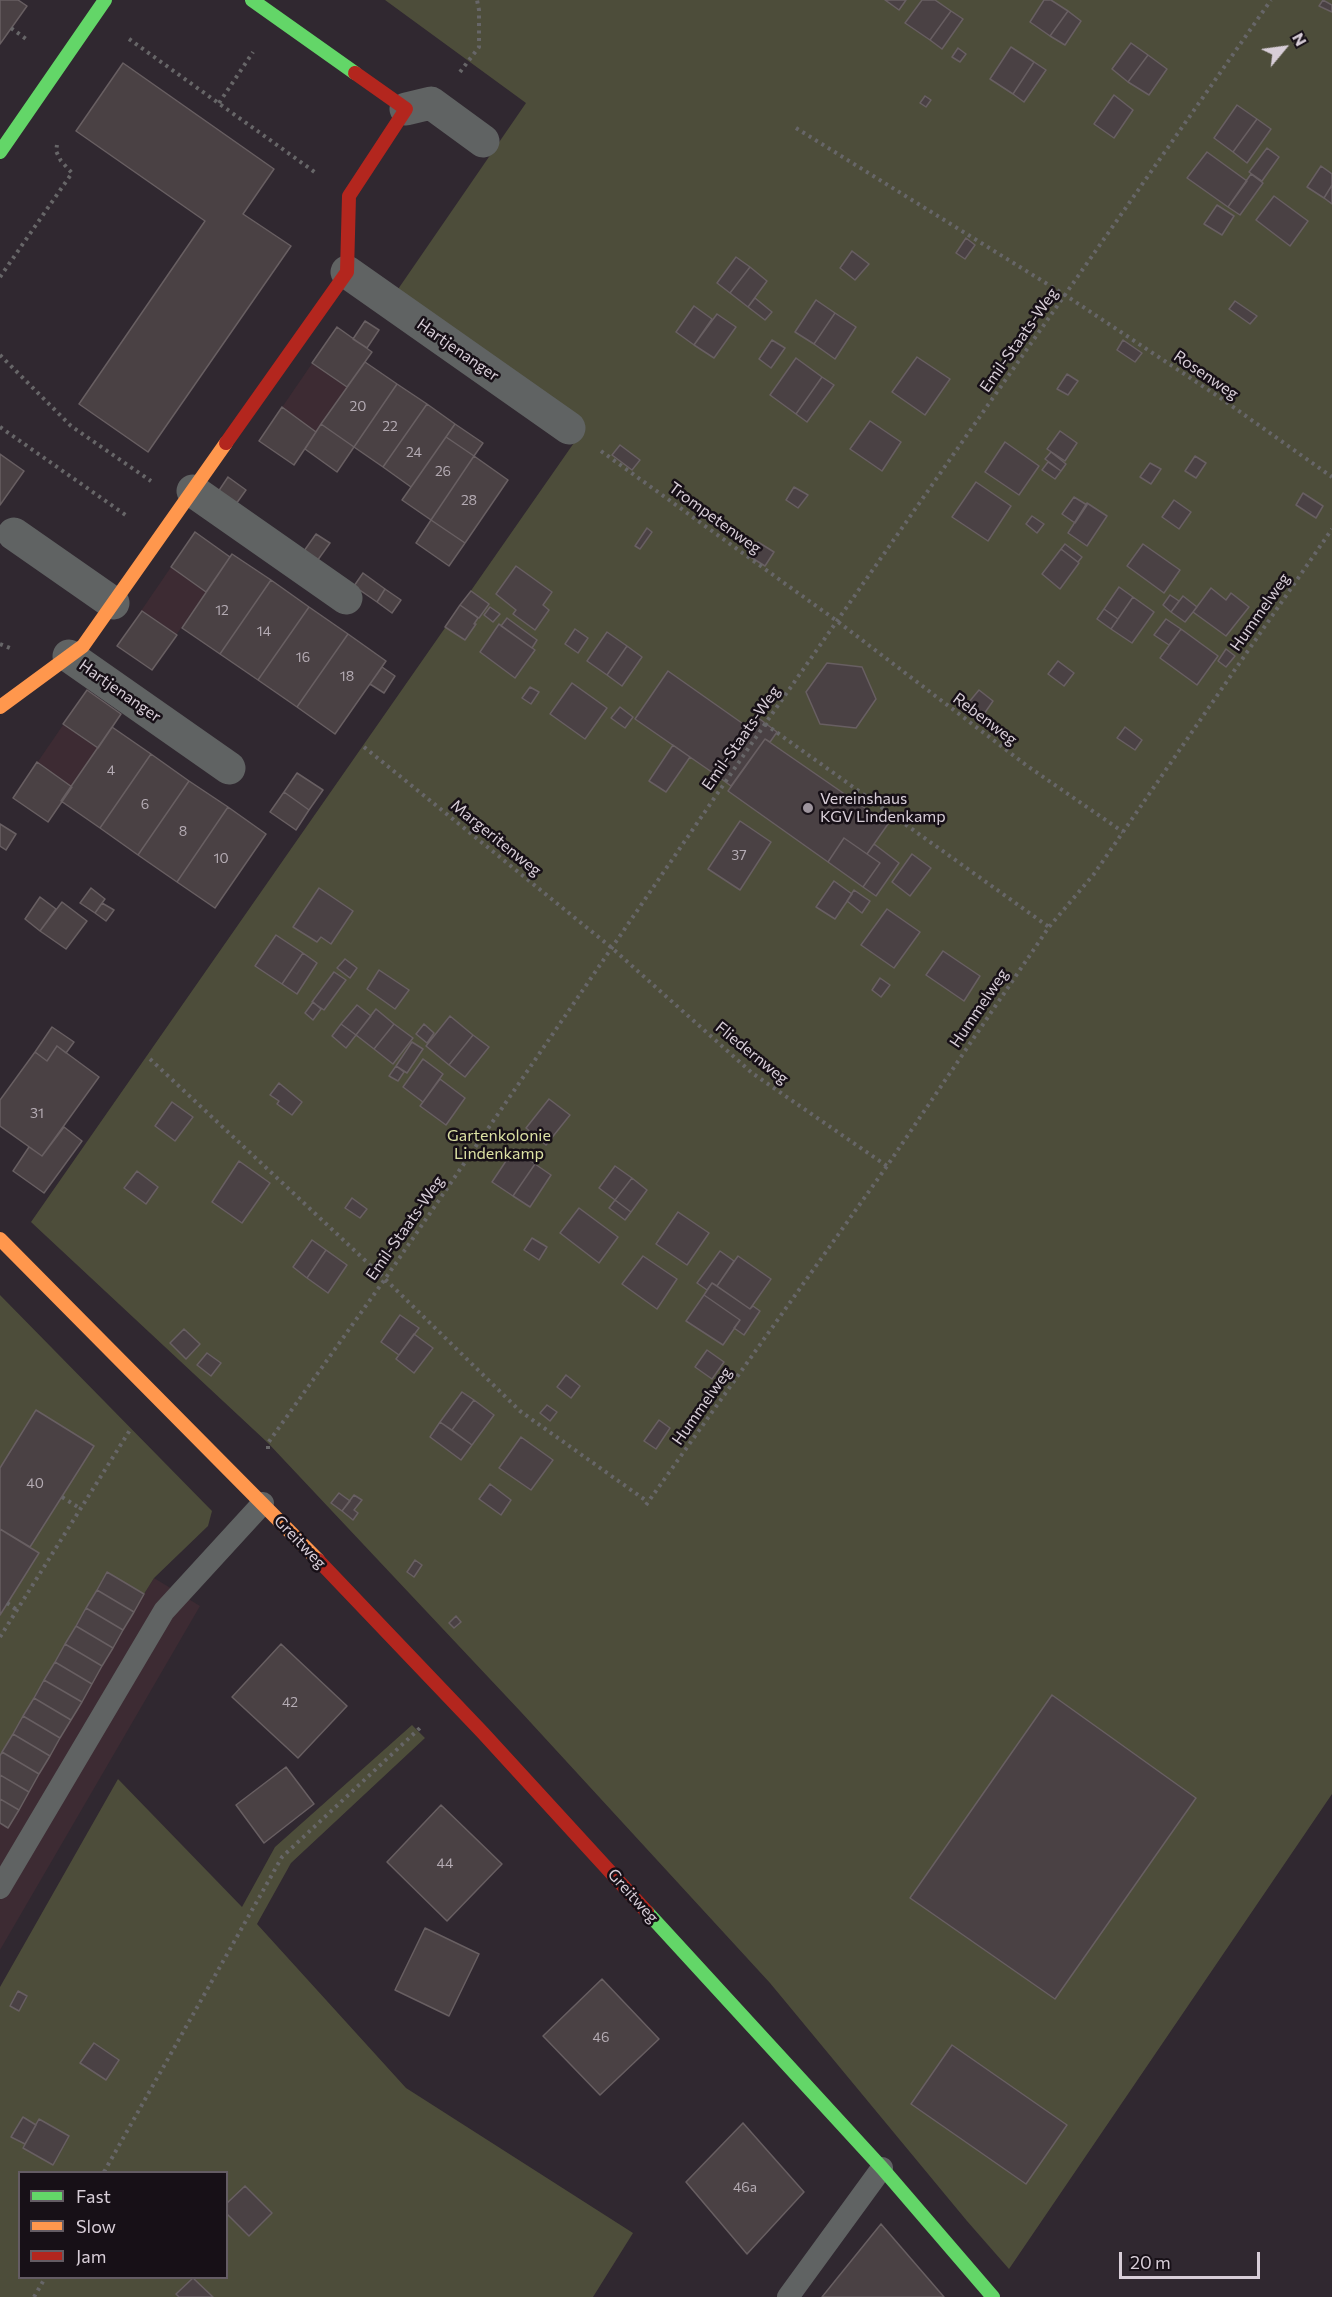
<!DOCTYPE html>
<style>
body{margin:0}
#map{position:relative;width:1332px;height:2297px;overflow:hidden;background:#302830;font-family:Commissioner,sans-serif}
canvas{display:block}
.legend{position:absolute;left:18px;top:2171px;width:210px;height:108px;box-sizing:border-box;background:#171017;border:2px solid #645c64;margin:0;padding:8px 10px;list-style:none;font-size:18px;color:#d8ced8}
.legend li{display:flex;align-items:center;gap:12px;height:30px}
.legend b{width:30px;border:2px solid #645c64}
.north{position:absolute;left:1254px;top:18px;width:60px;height:60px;-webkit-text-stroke:4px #171017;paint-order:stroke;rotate:61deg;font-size:16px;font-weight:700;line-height:24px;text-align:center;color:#d8ced8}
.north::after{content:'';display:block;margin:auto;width:21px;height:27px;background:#d8ced8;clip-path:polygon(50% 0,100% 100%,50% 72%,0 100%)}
.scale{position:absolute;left:1119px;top:2252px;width:141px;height:27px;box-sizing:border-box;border:3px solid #d8ced8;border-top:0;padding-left:8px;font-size:18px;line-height:21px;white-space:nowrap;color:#d8ced8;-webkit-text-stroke:4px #171017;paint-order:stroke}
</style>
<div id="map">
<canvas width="1332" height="2297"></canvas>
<ul class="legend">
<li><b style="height:8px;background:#63d668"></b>Fast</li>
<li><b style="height:8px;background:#ff974d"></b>Slow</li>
<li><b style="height:8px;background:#b3261e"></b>Jam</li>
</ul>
<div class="north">N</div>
<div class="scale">20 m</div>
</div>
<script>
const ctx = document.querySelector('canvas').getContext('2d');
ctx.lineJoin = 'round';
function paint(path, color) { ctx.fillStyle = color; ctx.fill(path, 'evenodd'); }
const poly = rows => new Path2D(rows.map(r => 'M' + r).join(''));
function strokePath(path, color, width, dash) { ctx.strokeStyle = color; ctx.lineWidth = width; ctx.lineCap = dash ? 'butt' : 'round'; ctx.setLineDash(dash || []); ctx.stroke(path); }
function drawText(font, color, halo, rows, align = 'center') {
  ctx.font = font + ' Commissioner,sans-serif'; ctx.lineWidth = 5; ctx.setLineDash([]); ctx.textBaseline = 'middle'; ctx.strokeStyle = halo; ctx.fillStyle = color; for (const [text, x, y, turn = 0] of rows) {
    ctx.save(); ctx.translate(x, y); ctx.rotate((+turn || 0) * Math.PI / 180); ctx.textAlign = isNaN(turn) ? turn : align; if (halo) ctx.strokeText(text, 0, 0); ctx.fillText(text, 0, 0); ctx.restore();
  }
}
const industrial = poly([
 [337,327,372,352,294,465,259,441],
 [195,532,230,557,152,670,117,646],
 [87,690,121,714,48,822,13,798],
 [107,1572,144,1594,154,1578,200,1606,0,1950,0,1756]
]);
const green = poly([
 [385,0,1332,0,1332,1794,1009,2269,967,2221,770,1983,521,1712,268,1443,31,1222,585,427,394,295,526,103],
 [0,1295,212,1511,208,1526,154,1578,144,1594,107,1572,0,1756],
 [412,1725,425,1738,291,1863,257,1924,406,2088,633,2233,593,2297,0,2297,0,1987,118,1779,242,1907,275,1847],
 [20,2172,226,2172,226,2278,20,2278]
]);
const building = poly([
 [0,0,18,0,27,6,0,44,0,0],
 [885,0,906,0,899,10,885,0],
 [922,0,935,0,951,11,930,40,905,23,922,0],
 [1044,0,1051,0,1068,11,1050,36,1030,22,1044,0],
 [1323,0,1332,5,1332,12,1319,6,1323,0],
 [951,11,963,19,942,49,930,40,951,11],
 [1068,11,1081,21,1065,45,1050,36,1068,11],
 [1131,43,1148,55,1128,82,1112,69,1131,43],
 [1011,47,1034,62,1013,94,990,79,1011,47],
 [958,48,966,54,960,62,952,57,958,48],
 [1148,55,1167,69,1149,95,1128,82,1148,55],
 [1034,62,1046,70,1024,102,1013,94,1034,62],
 [123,63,274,169,243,214,291,246,148,452,79,404,205,221,76,131,123,63],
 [1114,95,1133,110,1114,138,1094,124,1114,95],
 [925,96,931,100,926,107,920,103,925,96],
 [1237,105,1257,119,1233,152,1214,138,1237,105],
 [1257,119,1271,129,1247,163,1233,152,1257,119],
 [1267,148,1279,157,1262,181,1249,172,1267,148],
 [1207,152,1247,181,1228,207,1187,178,1207,152],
 [1321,166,1332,174,1332,185,1324,198,1307,187,1321,166],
 [1251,174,1263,183,1240,215,1228,207,1251,174],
 [1332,185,1332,204,1324,198,1332,185],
 [1274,196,1308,221,1290,246,1256,220,1274,196],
 [1217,205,1234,216,1222,235,1204,224,1217,205],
 [966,238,975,245,965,259,956,253,966,238],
 [852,251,869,264,855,280,840,268,852,251],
 [736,257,750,267,730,293,717,283,736,257],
 [750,267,767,281,748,307,730,293,750,267],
 [755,298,772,312,765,320,748,307,755,298],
 [816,300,835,313,814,344,795,332,816,300],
 [1235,301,1257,316,1250,324,1229,309,1235,301],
 [694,306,712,319,694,345,676,332,694,306],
 [835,313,856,327,835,359,814,344,835,313],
 [717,314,736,327,714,358,694,345,717,314],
 [365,321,379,330,367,348,353,339,365,321],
 [337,327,372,352,347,387,312,363,337,327],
 [772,340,785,348,771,368,759,359,772,340],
 [1123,340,1142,353,1135,362,1117,350,1123,340],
 [917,357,950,379,925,415,892,392,917,357],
 [796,358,822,377,796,414,770,395,796,358],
 [365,362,397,384,354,447,321,424,365,362],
 [1067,374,1078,381,1068,395,1057,389,1067,374],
 [822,377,834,385,807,422,796,414,822,377],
 [397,384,427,404,383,467,354,447,397,384],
 [427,404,455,424,411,487,383,467,427,404],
 [282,407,316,432,294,465,259,441,282,407],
 [870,421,901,442,882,471,850,449,870,421],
 [321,424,354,447,337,472,305,449,321,424],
 [455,424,483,443,474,456,446,437,455,424],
 [1060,431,1077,443,1065,461,1047,449,1060,431],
 [446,437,474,456,431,520,402,500,446,437],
 [1005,442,1039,466,1019,495,985,472,1005,442],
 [620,445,640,460,632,470,612,455,620,445],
 [1051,452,1066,464,1061,471,1045,459,1051,452],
 [0,454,24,471,0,505,0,454],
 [474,456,508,480,465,543,431,520,474,456],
 [1195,456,1206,463,1196,478,1185,471,1195,456],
 [1048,462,1061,471,1055,479,1042,470,1048,462],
 [1150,463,1161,469,1151,484,1140,477,1150,463],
 [228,477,246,490,236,504,218,492,228,477],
 [976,482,1011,506,988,541,952,517,976,482],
 [794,487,808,495,798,508,786,500,794,487],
 [1303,493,1323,506,1316,518,1296,505,1303,493],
 [1074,497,1087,505,1075,523,1062,514,1074,497],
 [1174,500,1191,512,1179,529,1162,517,1174,500],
 [1087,503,1107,516,1087,546,1068,533,1087,503],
 [1032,516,1044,524,1037,533,1026,524,1032,516],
 [431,520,465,543,449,566,416,543,431,520],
 [647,528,652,532,640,549,635,546,647,528],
 [195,532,230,557,206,592,171,567,195,532],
 [316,534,330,543,317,561,304,551,316,534],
 [758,542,774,552,765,566,749,556,758,542],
 [1065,544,1082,557,1078,562,1061,549,1065,544],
 [1143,544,1180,570,1164,593,1127,566,1143,544],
 [1061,549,1079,563,1060,589,1042,574,1061,549],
 [232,554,271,580,220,654,182,628,232,554],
 [516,566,552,592,543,605,549,610,535,630,513,614,516,610,496,594,516,566],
 [363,573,385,589,377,602,354,586,363,573],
 [271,580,309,607,258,680,220,654,271,580],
 [1119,587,1133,597,1118,619,1104,609,1119,587],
 [1211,588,1226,600,1231,593,1249,607,1226,636,1193,612,1211,588],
 [385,589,401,600,392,613,377,602,385,589],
 [471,591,489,604,479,618,460,605,471,591],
 [1170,595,1179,601,1171,612,1163,605,1170,595],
 [1183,596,1197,607,1185,622,1171,612,1183,596],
 [1133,597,1154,612,1132,643,1111,629,1133,597],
 [460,605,478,618,474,624,476,624,465,640,445,627,460,605],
 [309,607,348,634,297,707,258,680,309,607],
 [490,607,500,614,493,622,484,615,490,607],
 [1104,609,1118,619,1111,629,1097,619,1104,609],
 [142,611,177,635,152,670,117,646,142,611],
 [507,618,537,640,532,648,501,626,507,618],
 [1166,619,1181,629,1169,645,1154,635,1166,619],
 [499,624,535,650,515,678,480,652,499,624],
 [575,629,588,638,578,653,565,644,575,629],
 [1181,629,1218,656,1197,685,1160,658,1181,629],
 [607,632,627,646,607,675,587,661,607,632],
 [348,634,386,661,335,734,297,707,348,634],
 [627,646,642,657,622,686,607,675,627,646],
 [1226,649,1235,656,1226,667,1218,661,1226,649],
 [1058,661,1074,673,1064,686,1048,674,1058,661],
 [827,663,862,667,876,699,856,728,820,724,806,692,827,663],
 [382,667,395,676,384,693,370,684,382,667],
 [668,671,749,728,716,775,635,719,668,671],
 [572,683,607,708,585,739,550,714,572,683],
 [530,687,539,692,531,704,522,698,530,687],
 [87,690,121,714,98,748,63,724,87,690],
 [979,690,993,701,984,714,969,702,979,690],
 [620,707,633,717,625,728,611,718,620,707],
 [757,717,777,732,770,742,765,739,731,786,716,775,757,717],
 [112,727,151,754,100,828,61,801,112,727],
 [1125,727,1142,740,1135,750,1117,738,1125,727],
 [765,739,888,824,867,854,844,838,828,862,728,791,765,739],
 [673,745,690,757,666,792,649,781,673,745],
 [151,754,189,781,138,855,100,828,151,754],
 [37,762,72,787,48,822,13,798,37,762],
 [297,773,323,790,309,810,284,792,297,773],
 [189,781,228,807,177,882,138,855,189,781],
 [284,792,309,810,296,830,270,812,284,792],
 [228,807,266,834,215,908,177,882,228,807],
 [740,821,771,842,740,890,708,869,740,821],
 [0,824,16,834,6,850,0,846,0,824],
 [844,838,880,863,863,887,828,862,844,838],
 [874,844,899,863,876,896,863,887,880,863,867,854,874,844],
 [912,854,931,868,910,896,892,882,912,854],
 [834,881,852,894,835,919,816,907,834,881],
 [91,888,105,899,95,913,80,903,91,888],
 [319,888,353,911,331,944,321,937,317,942,293,927,319,888],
 [854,890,870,901,862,913,847,901,854,890],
 [40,897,56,909,40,931,25,919,40,897],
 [62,902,87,921,66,949,40,931,62,902],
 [102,903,114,910,106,921,95,913,102,903],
 [887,909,920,932,894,968,861,945,887,909],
 [276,935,303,953,282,984,255,966,276,935],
 [943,951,980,976,964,1001,926,975,943,951],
 [303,953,317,963,297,994,282,984,303,953],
 [345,959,357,968,350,978,337,968,345,959],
 [379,970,409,990,395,1009,367,989,379,970],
 [334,972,346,980,324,1010,312,1002,334,972],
 [880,978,890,985,881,997,872,990,880,978],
 [313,1002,321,1009,313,1020,305,1013,313,1002],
 [357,1005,371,1016,356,1035,341,1024,357,1005],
 [376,1009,394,1024,374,1049,356,1035,376,1009],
 [450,1016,473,1035,449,1065,426,1046,450,1016],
 [341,1024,356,1035,346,1048,332,1036,341,1024],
 [394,1024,413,1038,393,1064,374,1049,394,1024],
 [424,1024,434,1033,427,1043,416,1034,424,1024],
 [52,1027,74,1042,66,1053,57,1046,47,1061,35,1052,52,1027],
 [473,1035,489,1047,465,1077,449,1065,473,1035],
 [412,1042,423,1049,407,1073,396,1066,412,1042],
 [57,1046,99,1077,42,1156,0,1126,0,1100,35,1052,47,1061,57,1046],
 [423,1059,443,1074,423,1102,403,1087,423,1059],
 [396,1066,404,1072,398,1081,389,1076,396,1066],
 [440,1079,465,1098,446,1125,420,1106,440,1079],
 [279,1083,302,1102,292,1115,277,1104,279,1101,270,1095,279,1083],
 [549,1099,570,1115,546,1145,526,1128,549,1099],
 [172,1102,193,1117,175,1141,155,1126,172,1102],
 [64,1127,82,1141,44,1193,13,1171,29,1147,42,1156,64,1127],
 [514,1149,535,1164,513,1196,492,1182,514,1149],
 [239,1161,270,1183,242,1223,212,1202,239,1161],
 [535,1164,551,1175,530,1207,513,1196,535,1164],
 [615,1166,632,1178,615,1200,599,1188,615,1166],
 [137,1171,158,1187,146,1204,124,1188,137,1171],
 [632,1178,647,1190,631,1212,615,1200,632,1178],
 [352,1198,367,1209,360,1218,345,1208,352,1198],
 [615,1200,631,1212,625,1220,609,1208,615,1200],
 [579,1208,618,1237,599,1263,560,1233,579,1208],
 [678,1212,709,1233,687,1265,656,1244,678,1212],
 [532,1238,547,1247,539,1260,524,1250,532,1238],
 [312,1240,326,1250,307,1278,293,1267,312,1240],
 [326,1250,347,1265,328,1293,307,1278,326,1250],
 [720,1251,734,1261,717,1286,712,1283,707,1290,697,1283,720,1251],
 [643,1256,677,1279,657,1309,622,1284,643,1256],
 [738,1256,771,1279,750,1309,717,1286,738,1256],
 [712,1283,750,1309,753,1306,760,1311,744,1335,734,1328,740,1320,704,1295,712,1283],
 [704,1295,740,1320,723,1345,686,1321,704,1295],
 [400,1315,419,1328,399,1355,381,1342,400,1315],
 [184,1329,200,1344,186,1359,170,1343,184,1329],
 [414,1334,433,1348,414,1373,396,1359,414,1334],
 [707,1350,724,1362,712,1379,695,1367,707,1350],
 [207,1353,221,1363,211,1376,197,1365,207,1353],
 [566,1375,580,1386,571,1398,557,1387,566,1375],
 [462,1392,474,1400,452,1430,440,1422,462,1392],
 [474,1400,494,1415,472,1445,452,1430,474,1400],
 [547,1405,557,1412,550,1421,540,1413,547,1405],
 [36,1410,94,1446,30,1547,0,1529,0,1468,36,1410],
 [659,1420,670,1428,656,1449,644,1441,659,1420],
 [440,1422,472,1445,461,1460,430,1437,440,1422],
 [521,1437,553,1460,531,1490,499,1468,521,1437],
 [490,1484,511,1500,501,1515,479,1499,490,1484],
 [339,1493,350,1501,342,1511,331,1503,339,1493],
 [354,1495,362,1500,354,1510,358,1513,353,1520,342,1511,354,1495],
 [0,1529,39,1553,0,1615,0,1529],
 [415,1560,422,1565,414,1577,407,1572,415,1560],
 [107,1572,144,1594,134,1612,97,1590,107,1572],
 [97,1590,134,1612,123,1630,86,1608,97,1590],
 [86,1608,123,1630,113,1648,76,1626,86,1608],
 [456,1616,461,1622,454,1628,449,1623,456,1616],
 [76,1626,113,1648,102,1666,65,1644,76,1626],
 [65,1644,102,1666,92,1684,55,1662,65,1644],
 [281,1644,347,1706,298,1758,232,1697,281,1644],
 [55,1662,92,1684,82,1702,44,1680,55,1662],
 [44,1680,82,1702,71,1720,34,1698,44,1680],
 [1052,1695,1196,1798,1055,1999,910,1898,1052,1695],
 [34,1698,71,1720,60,1738,23,1716,34,1698],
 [23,1716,60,1738,50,1756,13,1734,23,1716],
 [13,1734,50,1756,39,1774,2,1752,13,1734],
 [2,1752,39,1774,29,1792,0,1775,0,1756,2,1752],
 [286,1767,314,1804,264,1843,236,1805,286,1767],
 [0,1775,29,1792,19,1810,0,1799,0,1775],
 [0,1799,19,1810,8,1828,0,1823,0,1799],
 [441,1805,502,1864,447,1921,387,1862,441,1805],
 [425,1928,479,1954,449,2016,395,1990,425,1928],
 [602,1979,659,2039,600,2095,543,2036,602,1979],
 [18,1991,27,1996,19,2011,10,2006,18,1991],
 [94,2043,119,2060,106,2080,80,2063,94,2043],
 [952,2045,1067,2125,1026,2184,911,2104,952,2045],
 [23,2117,36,2125,25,2144,11,2137,23,2117],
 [39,2119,69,2136,53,2165,23,2148,39,2119],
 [743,2123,804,2192,747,2254,686,2182,743,2123],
 [245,2186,272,2213,249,2236,226,2213,226,2204,245,2186],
 [881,2224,944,2297,822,2297,881,2224],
 [193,2278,213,2297,179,2297,176,2294,193,2278]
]);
const path = poly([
 [11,28,29,41],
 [129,39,316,173],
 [460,72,479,47,479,10,477,0],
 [219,103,253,52],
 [796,128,1065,295,1219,397,1332,477],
 [0,277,72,173,61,161,56,151,57,145],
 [0,355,71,426,151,481],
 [0,427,127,516],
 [601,451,837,621,1026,765,1123,832],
 [0,644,10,648],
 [765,724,1049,927],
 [364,747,612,948,752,1073,887,1166],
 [150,1059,385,1279,520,1411,648,1502],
 [268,1449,268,1443,385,1279,765,724,1271,0],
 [62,1497,81,1509],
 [646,1505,887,1166,1049,927,1094,874,1332,529],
 [7,1603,17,1610],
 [0,1637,130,1430],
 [104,2172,282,1857,421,1727],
 [34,2297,45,2278]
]);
const lane = poly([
 [0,1888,164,1611,263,1503],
 [788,2297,882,2168]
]);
const street = poly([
 [406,109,431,103,483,141],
 [347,272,569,428],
 [193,491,346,598],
 [14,534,113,603],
 [69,656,229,768]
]);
const fast = poly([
 [252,0,355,73],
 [0,152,105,0],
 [647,1912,882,2168,993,2297]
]);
const slow = poly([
 [0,707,83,646,226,443],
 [0,1239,318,1560]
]);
const jam = poly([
 [226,443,347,272,349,196,406,109,355,73],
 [318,1560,483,1733,647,1912]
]);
const markers = [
 [808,808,6,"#9d949d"]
];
const numberNames = [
 ["20",358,406],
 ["22",390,426],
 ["24",414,452],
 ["26",443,471],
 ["28",469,500],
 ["12",222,610],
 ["14",264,631],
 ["16",303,657],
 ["18",347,676],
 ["4",111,770],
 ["6",145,804],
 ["8",183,831],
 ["37",739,855],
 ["10",221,858],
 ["31",37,1113],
 ["40",35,1483],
 ["42",290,1702],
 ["44",445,1863],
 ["46",601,2037],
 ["46a",745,2187]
];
const streetNames = [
 ["Emil-Staats-Weg",1019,340,-55],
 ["Hartjenanger",458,350,35],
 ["Rosenweg",1206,375,34],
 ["Trompetenweg",715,518,36],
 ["Hummelweg",1260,612,-55],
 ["Hartjenanger",120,691,35],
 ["Rebenweg",985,719,37],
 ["Emil-Staats-Weg",741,738,-55],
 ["Margeritenweg",496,838,39],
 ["Hummelweg",979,1008,-56],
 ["Fliedernweg",752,1053,39],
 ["Emil-Staats-Weg",405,1228,-55],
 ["Hummelweg",702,1406,-55],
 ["Greitweg",300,1542,46],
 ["Greitweg",633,1896,48]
];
const poiNames = [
 ["Vereinshaus",820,799],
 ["KGV Lindenkamp",820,817]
];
const parkNames = [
 ["Gartenkolonie",499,1136],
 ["Lindenkamp",499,1154]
];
paint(industrial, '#3d2b33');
paint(green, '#4d4d3a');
paint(building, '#4a4144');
strokePath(building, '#685f62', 1.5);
strokePath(path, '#676668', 4, [3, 4.5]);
strokePath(lane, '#606363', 22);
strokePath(street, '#606363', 33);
strokePath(fast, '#63d668', 14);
strokePath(slow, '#ff974d', 14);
strokePath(jam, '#b3261e', 14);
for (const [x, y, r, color] of markers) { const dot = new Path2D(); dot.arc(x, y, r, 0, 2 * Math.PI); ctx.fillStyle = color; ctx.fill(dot); strokePath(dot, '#171017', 2); }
drawText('14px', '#b4abb3', null, numberNames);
drawText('16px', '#d8ced8', '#171017', streetNames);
drawText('16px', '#d8ced8', '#171017', poiNames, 'left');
drawText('16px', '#dde2a4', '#171017', parkNames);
</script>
